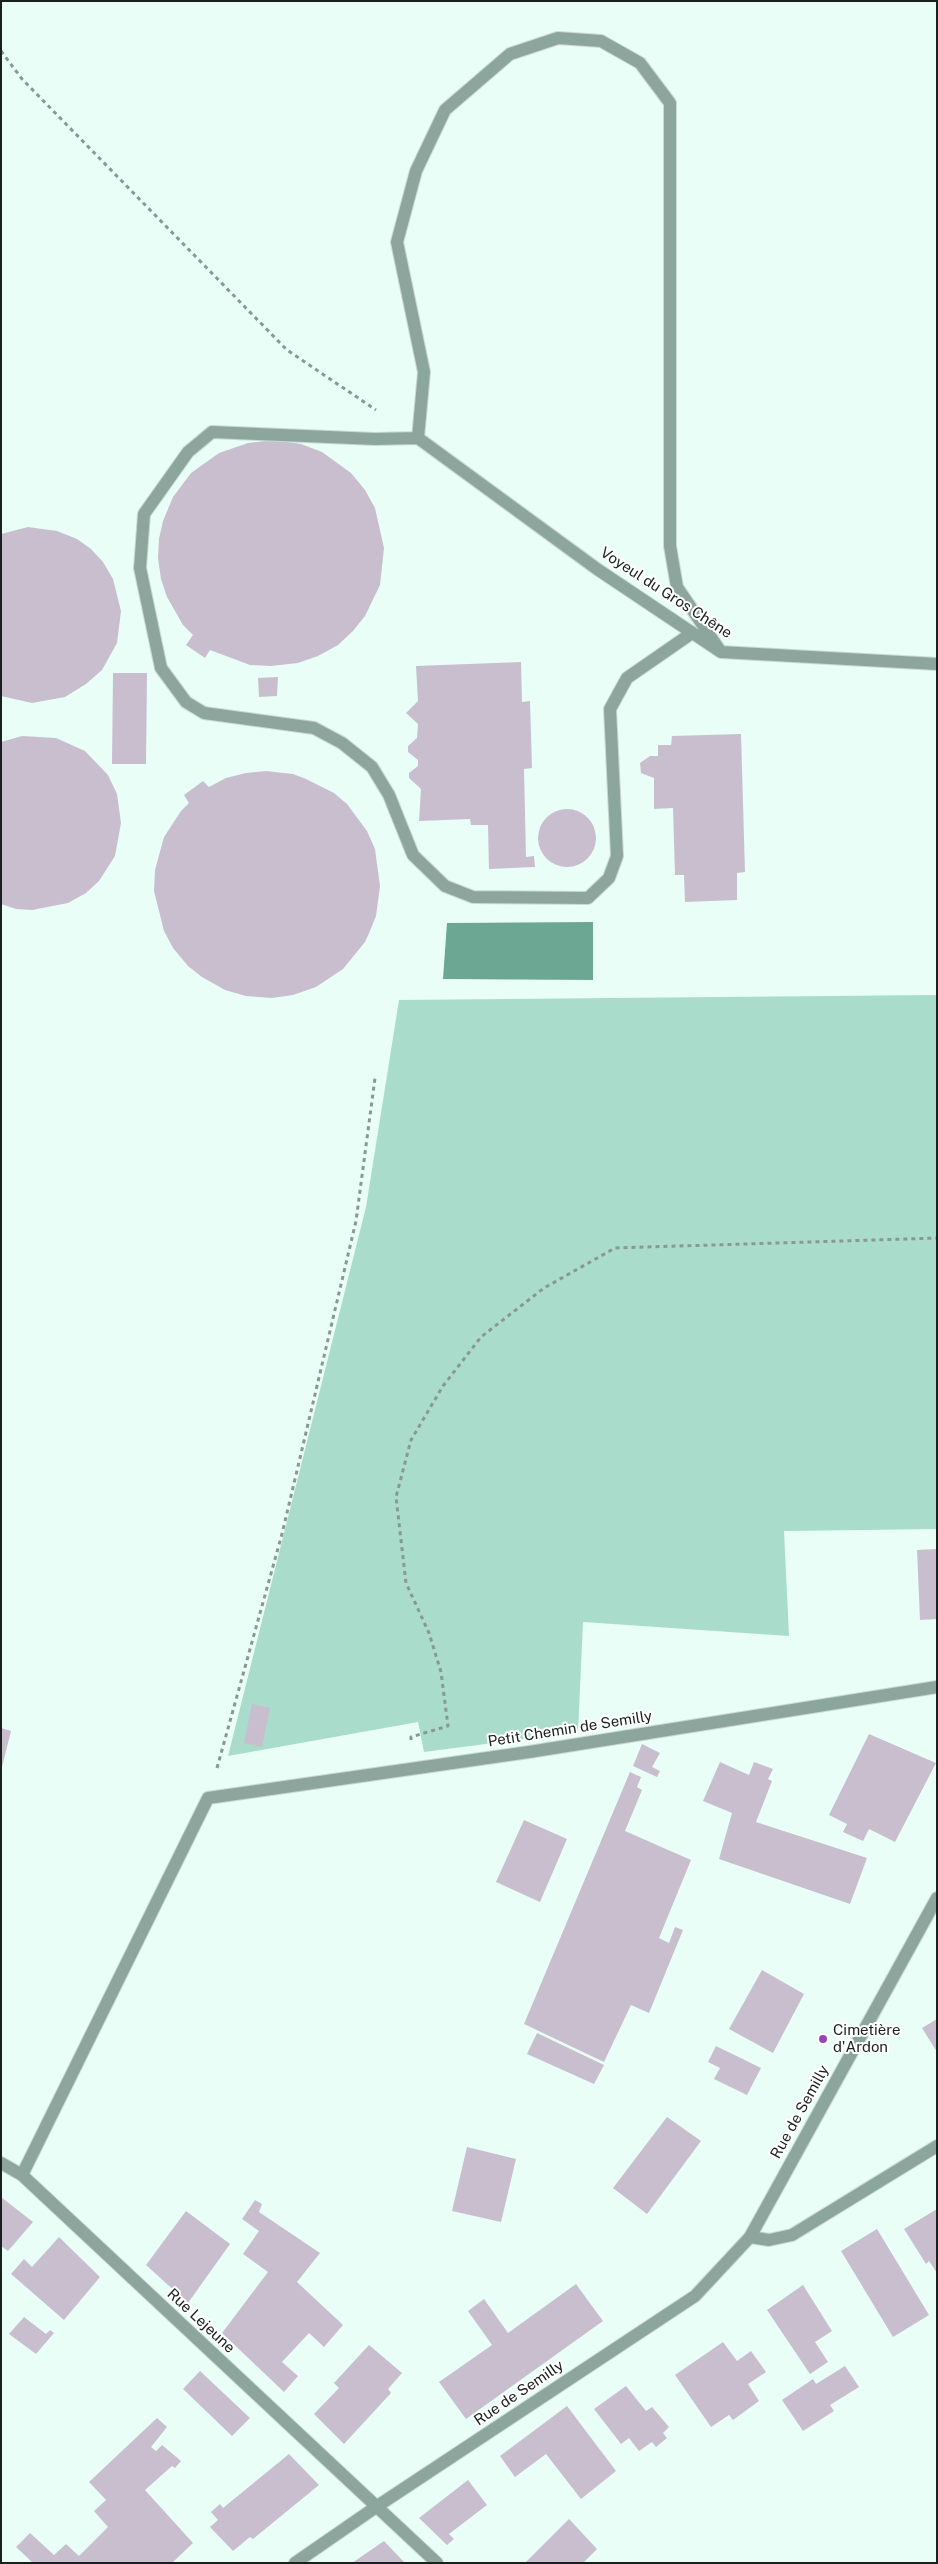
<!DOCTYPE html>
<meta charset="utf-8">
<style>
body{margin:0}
#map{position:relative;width:938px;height:2564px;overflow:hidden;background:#e9fef6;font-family:"Public Sans",sans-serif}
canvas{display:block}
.frame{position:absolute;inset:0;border:2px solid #19201e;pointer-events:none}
</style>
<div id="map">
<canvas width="938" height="2564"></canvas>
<div class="frame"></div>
</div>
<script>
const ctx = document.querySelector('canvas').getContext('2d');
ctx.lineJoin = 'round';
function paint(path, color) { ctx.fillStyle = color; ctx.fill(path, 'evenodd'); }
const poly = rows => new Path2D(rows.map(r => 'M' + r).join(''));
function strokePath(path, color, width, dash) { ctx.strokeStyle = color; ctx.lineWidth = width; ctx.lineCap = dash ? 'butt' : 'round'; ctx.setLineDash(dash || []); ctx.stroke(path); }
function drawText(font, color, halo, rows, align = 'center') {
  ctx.font = font + ' "Public Sans",sans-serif'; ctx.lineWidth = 4; ctx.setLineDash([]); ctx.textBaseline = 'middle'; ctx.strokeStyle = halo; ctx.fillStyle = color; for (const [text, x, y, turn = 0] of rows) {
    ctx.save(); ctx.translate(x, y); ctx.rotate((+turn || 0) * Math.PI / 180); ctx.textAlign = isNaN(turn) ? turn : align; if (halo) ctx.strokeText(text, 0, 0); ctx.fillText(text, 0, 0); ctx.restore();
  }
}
const green = poly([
 [937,995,937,1529,784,1531,789,1636,583,1622,578,1732,424,1752,418,1722,228,1756,366,1207,399,1000]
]);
const water = poly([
 [593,922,593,980,443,979,447,923]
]);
const building = poly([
 [265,441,282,441,301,444,322,452,351,473,365,490,375,508,384,548,380,585,365,616,353,631,338,645,318,656,298,663,271,666,250,665,210,650,205,658,186,645,193,635,183,625,167,597,161,579,158,558,159,539,163,521,173,497,191,473,219,453,248,443],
 [28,527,57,531,77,539,91,549,103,562,113,579,121,611,117,643,102,670,86,684,65,697,32,703,1,696,1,534],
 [521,662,522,702,530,701,532,768,524,769,526,857,534,856,535,867,489,869,488,825,471,825,470,819,419,821,421,789,409,778,409,773,418,766,418,760,408,752,408,746,417,738,418,724,406,713,418,701,416,666],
 [113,673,147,673,146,764,112,764],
 [278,677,277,696,259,697,258,678],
 [741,734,745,872,737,873,737,900,685,902,684,875,675,875,673,808,654,809,654,778,641,773,640,763,650,756,658,756,658,745,671,745,672,736],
 [22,736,56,738,85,751,108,775,117,794,121,823,115,856,99,881,86,893,68,903,32,910,16,909,1,904,1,742],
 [266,771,293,774,306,779,334,793,347,804,367,831,375,849,380,886,376,916,370,931,365,942,343,969,316,987,293,995,272,998,246,996,225,990,202,977,188,966,173,948,164,931,154,891,155,870,164,837,181,811,189,803,184,795,203,781,209,787,226,778,246,773],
 '538 838a29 29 0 1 1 58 0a29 29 0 1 1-58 0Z',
 [937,1549,937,1619,920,1620,917,1550],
 [252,1704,270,1708,262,1747,244,1743],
 [1,1728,11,1731,2,1767,1,1767],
 [869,1734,936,1763,895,1842,869,1829,863,1841,843,1832,847,1824,829,1815],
 [642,1744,660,1753,652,1767,660,1771,657,1777,633,1766],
 [720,1762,749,1775,754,1762,773,1769,768,1779,772,1781,756,1822,867,1858,850,1904,719,1859,732,1813,703,1801],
 [630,1772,641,1777,637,1787,642,1790,625,1831,691,1860,659,1938,669,1943,675,1927,683,1930,649,2013,631,2005,604,2062,524,2024],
 [524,1820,567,1839,540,1902,496,1882],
 [762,1970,804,1994,773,2053,729,2029],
 [937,2019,937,2052,922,2028],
 [537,2033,604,2065,594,2084,527,2054],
 [716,2046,761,2068,747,2095,714,2079,720,2068,708,2062],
 [667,2117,701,2141,647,2214,613,2188],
 [467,2147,516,2159,501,2222,452,2211],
 [1,2197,33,2222,8,2251,1,2246],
 [255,2200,262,2204,259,2212,320,2253,297,2282,343,2325,324,2347,309,2333,282,2362,298,2376,284,2392,222,2333,268,2272,243,2254,259,2231,242,2219],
 [937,2209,937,2273,929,2261,926,2264,904,2229],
 [186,2211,230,2244,188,2303,146,2265],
 [877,2229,929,2315,893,2337,841,2251],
 [59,2237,100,2277,64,2320,11,2274,24,2259,32,2267],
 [576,2284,603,2321,466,2419,439,2382,492,2345,468,2311,484,2299,508,2333],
 [803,2285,832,2331,815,2342,828,2362,810,2374,767,2310],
 [24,2317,46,2334,50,2330,54,2333,36,2354,9,2334],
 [723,2342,737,2361,751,2351,766,2372,748,2384,759,2401,733,2420,729,2415,711,2427,675,2375],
 [369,2345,402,2373,388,2389,391,2393,344,2444,314,2414,339,2388,334,2383],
 [845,2366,859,2387,830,2405,834,2411,803,2431,782,2400,813,2379,816,2384],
 [200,2371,250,2418,232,2436,183,2389],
 [626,2386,646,2411,652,2407,669,2427,663,2433,667,2438,656,2447,652,2442,639,2451,629,2438,621,2444,594,2409],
 [567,2406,616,2471,581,2499,546,2454,515,2477,500,2456],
 [157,2418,167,2427,151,2447,156,2451,162,2445,181,2461,175,2468,172,2466,145,2490,193,2543,172,2563,33,2563,16,2547,30,2533,54,2555,66,2544,79,2556,108,2527,94,2511,106,2500,89,2482],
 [289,2454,319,2485,253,2539,250,2537,233,2551,210,2527,218,2520,211,2512,220,2504,223,2508],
 [468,2480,487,2505,449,2534,454,2539,447,2545,419,2518],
 [569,2519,597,2549,583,2563,525,2563],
 [384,2541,405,2563,352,2563]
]);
const path = poly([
 [1,51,22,79,287,350,376,410],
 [411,1740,411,1737,448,1726,441,1672,429,1633,406,1583,396,1497,411,1440,443,1386,481,1337,544,1288,615,1248,937,1238],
 [217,1768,282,1534,356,1221,375,1078]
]);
const minor = poly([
 [418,438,375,439,212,432,188,452,144,514,140,568,161,668,186,702,204,713,314,728,342,743,372,767,389,795,413,855,445,886,473,897,588,898,609,878,617,856,610,709,627,678,692,633],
 [418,438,424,372,397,242,416,171,445,110,510,54,558,38,601,41,640,63,670,103,670,546,677,587,721,652],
 [418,438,597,569,721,652,937,664],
 [1,2163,22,2175,437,2563],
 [22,2175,208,1798,529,1752,937,1687],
 [750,2237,769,2240,792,2235,937,2146],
 [295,2563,376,2507,695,2296,750,2237,937,1898]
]);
const markers = [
 [823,2039,5,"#9646b5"]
];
const streetNames = [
 ["Voyeul du Gros Chêne",666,593,33],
 ["Petit Chemin de Semilly",570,1729,-9],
 ["Rue de Semilly",800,2112,-61],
 ["Rue Lejeune",201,2321,43],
 ["Rue de Semilly",519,2393,-34]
];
const poiNames = [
 ["Cimetière",833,2030],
 ["d'Ardon",833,2047]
];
paint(green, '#aadccb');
paint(water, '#6ca794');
paint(building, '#c9bece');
strokePath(minor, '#c8dad3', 14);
strokePath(path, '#899892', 3, [4, 4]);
strokePath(minor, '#8da69d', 12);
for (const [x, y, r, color] of markers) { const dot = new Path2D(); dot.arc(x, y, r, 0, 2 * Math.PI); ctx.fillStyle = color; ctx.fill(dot); strokePath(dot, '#fff', 2); }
drawText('15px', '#19201e', '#fff', streetNames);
drawText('15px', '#19201e', '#fff', poiNames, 'left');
</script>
